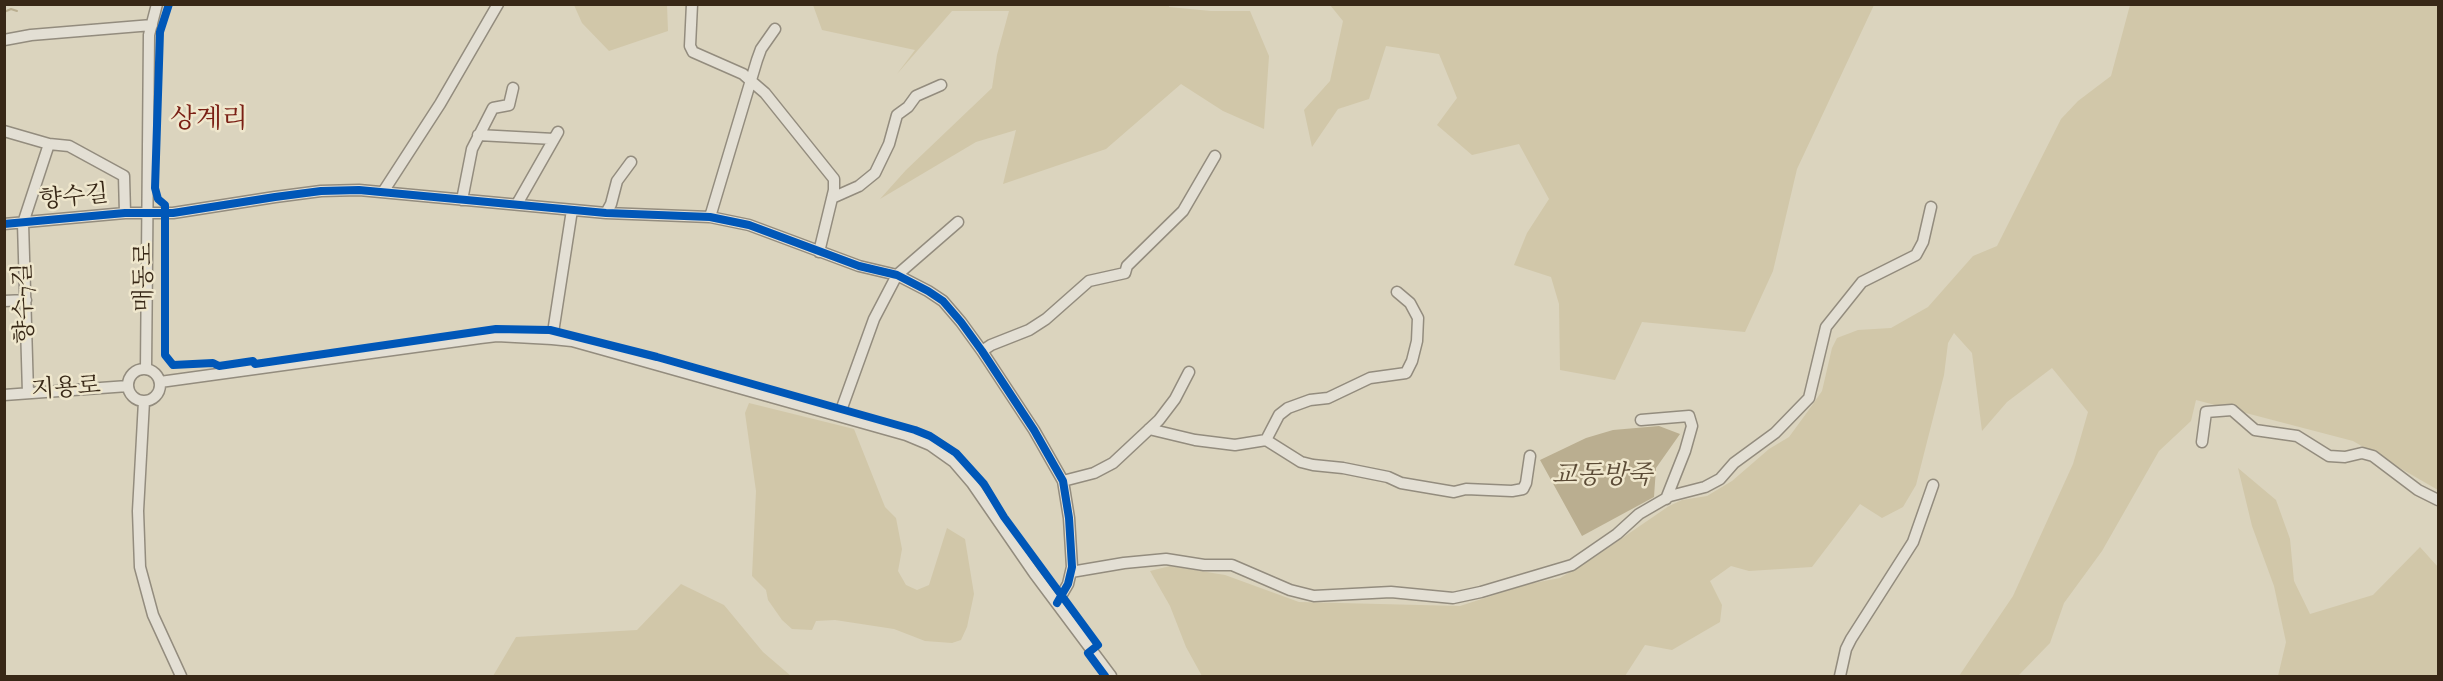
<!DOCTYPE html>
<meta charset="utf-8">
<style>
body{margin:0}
#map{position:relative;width:2443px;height:681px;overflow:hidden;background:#dbd4be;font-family:"IM FELL English",serif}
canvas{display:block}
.frame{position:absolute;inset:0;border:6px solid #382817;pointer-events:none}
</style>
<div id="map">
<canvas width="2443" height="681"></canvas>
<div class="frame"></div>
</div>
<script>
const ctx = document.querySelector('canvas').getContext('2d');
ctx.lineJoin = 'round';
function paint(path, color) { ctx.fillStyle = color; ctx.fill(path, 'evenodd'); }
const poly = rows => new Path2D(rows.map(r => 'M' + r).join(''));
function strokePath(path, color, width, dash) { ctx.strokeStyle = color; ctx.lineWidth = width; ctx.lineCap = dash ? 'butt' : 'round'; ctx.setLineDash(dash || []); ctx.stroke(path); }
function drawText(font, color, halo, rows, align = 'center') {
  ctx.font = font + ' "IM FELL English","Noto Serif KR",serif'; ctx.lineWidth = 5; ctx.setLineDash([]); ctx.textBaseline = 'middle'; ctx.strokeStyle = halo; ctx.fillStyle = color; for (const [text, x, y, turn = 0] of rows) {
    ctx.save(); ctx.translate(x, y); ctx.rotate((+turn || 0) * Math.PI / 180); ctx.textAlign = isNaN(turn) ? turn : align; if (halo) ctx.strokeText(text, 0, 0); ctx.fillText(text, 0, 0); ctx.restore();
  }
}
const green = poly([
 [574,5,667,5,668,31,609,51,582,23],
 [1169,5,1169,7,1211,11,1250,11,1269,56,1264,129,1223,111,1181,84,1106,149,1003,184,1016,130,976,142,880,199,906,170,992,88,997,55,1009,11,952,11,897,74,915,50,822,30,813,5],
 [1330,5,1874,5,1797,169,1773,271,1745,332,1642,322,1615,380,1560,370,1559,304,1551,277,1514,265,1527,233,1549,199,1519,144,1472,155,1437,125,1457,98,1439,54,1386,46,1369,99,1338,109,1312,147,1304,110,1330,81,1343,21],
 [2130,5,2438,5,2438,490,2353,441,2196,400,2191,421,2159,451,2102,551,2064,603,2050,643,2018,676,1959,676,2013,596,2073,464,2088,412,2052,368,2007,402,1982,431,1972,353,1954,333,1948,343,1944,375,1916,485,1903,507,1882,518,1860,504,1812,567,1749,571,1731,566,1710,581,1722,605,1720,622,1672,650,1645,645,1625,676,1202,676,1186,647,1170,606,1150,571,1170,566,1225,575,1299,602,1460,606,1528,584,1560,578,1593,558,1669,506,1682,500,1707,496,1732,481,1769,449,1789,437,1808,411,1822,391,1832,348,1837,338,1858,330,1891,328,1928,307,1973,256,1997,246,2061,119,2078,101,2111,76],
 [749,403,854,429,885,507,896,518,902,549,898,571,906,585,917,590,929,585,947,528,965,539,974,594,967,627,961,640,952,643,925,641,894,629,835,620,816,621,812,630,792,629,782,620,768,600,766,590,752,576,756,491,745,413],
 [2238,468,2276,500,2290,539,2294,581,2310,614,2373,595,2420,547,2438,567,2438,676,2278,676,2286,642,2274,586,2252,526],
 [681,584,724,605,763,652,791,676,493,676,516,637,637,630]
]);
const water = poly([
 [1659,426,1680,434,1656,468,1654,497,1582,536,1540,460,1586,438,1613,430]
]);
const stream = poly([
 [4,12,11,9,17,11]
]);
const minor = poly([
 [692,4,690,46,693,52,743,74,751,81,765,93,834,179,834,190,819,252],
 [4,40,31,35,152,25],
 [4,131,49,144,69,146,124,176,125,213],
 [478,135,554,139],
 [383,192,440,104,498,4],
 [832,198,859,186,875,173,889,144,897,115,908,107,916,96,941,85],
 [462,200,472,149,493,108,509,105,513,88],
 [517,204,558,132],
 [606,213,611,204,617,181,631,162],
 [710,217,757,60,761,49,775,29],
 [4,224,125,213,173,213,275,197,321,191,359,190,606,213,710,217,749,225,859,266,897,275,928,291,943,301,961,322,982,351,1034,430,1063,481,1069,518,1072,567,1068,584,1057,603],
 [4,301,26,300],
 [552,339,572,210],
 [982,351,991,345,1029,330,1046,319,1089,281,1125,273,1127,266,1183,211,1215,156],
 [146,369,149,35,157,4],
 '128 385a16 16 0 1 1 32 0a16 16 0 1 1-32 0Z',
 [160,382,480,338,497,336,552,339,572,341,615,353,906,435,930,445,954,462,972,483,1034,573,1111,676],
 [28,393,23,223,49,144],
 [4,395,128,386],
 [144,401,138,511,140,567,153,615,181,676],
 [839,416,874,319,897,275,958,222],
 [1641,420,1689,416,1692,426,1685,451,1666,499],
 [1149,429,1195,440,1235,445,1266,440,1301,462,1313,465,1343,468,1388,477,1401,483,1454,492,1466,489,1512,491,1523,489,1526,483,1530,456],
 [1266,440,1279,415,1288,408,1310,400,1328,398,1370,378,1406,373,1412,361,1417,341,1418,318,1410,303,1397,292],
 [2202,442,2206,412,2232,410,2255,430,2297,436,2329,456,2345,457,2362,453,2373,456,2418,490,2438,500],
 [1063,481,1094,473,1113,463,1159,420,1175,399,1189,372],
 [1071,572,1124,563,1166,559,1204,565,1232,565,1290,590,1314,596,1391,592,1453,598,1481,592,1572,565,1617,534,1639,514,1670,496,1705,487,1720,479,1734,463,1775,433,1809,398,1826,327,1862,282,1916,255,1923,242,1931,207],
 [1840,676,1846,649,1851,639,1913,542,1933,485]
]);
const cycleway = poly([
 [169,4,160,32,155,188,158,199,165,205,165,355,173,365,213,363,219,366,253,361,255,364,496,329,550,330,657,357,915,430,930,436,956,453,984,484,1004,517,1098,645,1088,653,1105,676],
 [4,224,125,213,173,213,275,197,321,191,359,190,606,213,710,217,749,225,859,266,897,275,928,291,943,301,961,322,982,351,1034,430,1063,481,1069,518,1072,567,1068,584,1057,603]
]);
const streetNames = [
 ["향수길",74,199,-6],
 ["매동로",146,277,-90],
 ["향수7길",26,303,-92],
 ["지용로",66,390,-4]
];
const waterNames = [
 ["교동방죽",1602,478]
];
const quarterNames = [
 ["상계리",209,121]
];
paint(green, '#d1c7a9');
paint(water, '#baae90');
strokePath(stream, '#baae90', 2);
strokePath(minor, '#938c7e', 13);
strokePath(minor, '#e3dfd4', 10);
strokePath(cycleway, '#0057b8', 8);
drawText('24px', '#382817', '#efe7cd', streetNames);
drawText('italic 26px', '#5b4b36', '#efe7cd', waterNames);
drawText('27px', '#7a1f14', '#efe7cd', quarterNames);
</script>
